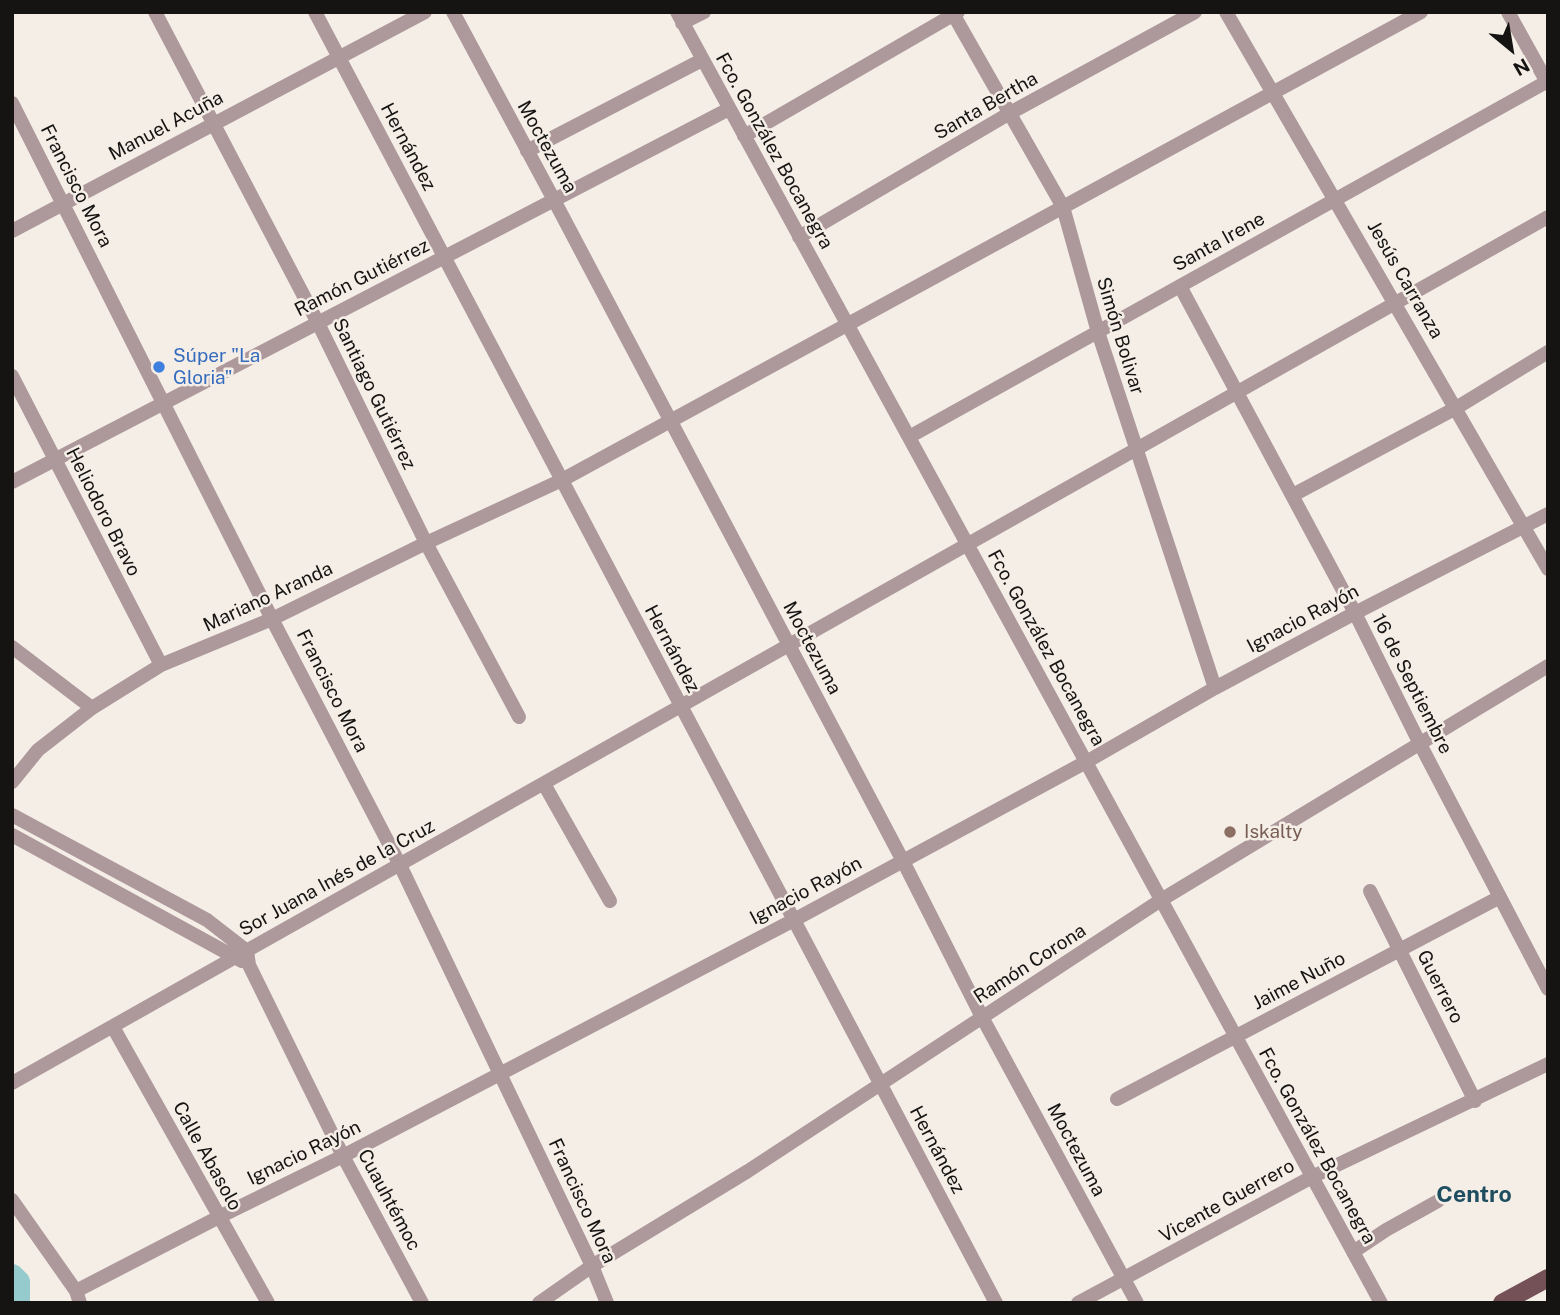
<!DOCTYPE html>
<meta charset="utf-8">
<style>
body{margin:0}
#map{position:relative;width:1560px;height:1315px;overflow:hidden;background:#f4eee6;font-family:"Public Sans",sans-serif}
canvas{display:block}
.frame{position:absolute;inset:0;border:14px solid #161412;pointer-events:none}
.north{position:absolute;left:1476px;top:14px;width:70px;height:70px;-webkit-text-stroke:5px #f4eee6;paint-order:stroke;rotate:150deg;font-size:19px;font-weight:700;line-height:28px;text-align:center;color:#161412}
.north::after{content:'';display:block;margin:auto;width:24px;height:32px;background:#161412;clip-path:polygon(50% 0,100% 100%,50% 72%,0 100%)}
</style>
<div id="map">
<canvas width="1560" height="1315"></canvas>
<div class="frame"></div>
<div class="north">N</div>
</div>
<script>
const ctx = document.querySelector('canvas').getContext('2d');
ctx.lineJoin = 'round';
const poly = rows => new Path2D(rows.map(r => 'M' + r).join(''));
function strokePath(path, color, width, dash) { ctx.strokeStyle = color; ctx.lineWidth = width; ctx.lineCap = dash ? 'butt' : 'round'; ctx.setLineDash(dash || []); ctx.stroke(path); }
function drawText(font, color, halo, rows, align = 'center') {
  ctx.font = font + ' "Public Sans",sans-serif'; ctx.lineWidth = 5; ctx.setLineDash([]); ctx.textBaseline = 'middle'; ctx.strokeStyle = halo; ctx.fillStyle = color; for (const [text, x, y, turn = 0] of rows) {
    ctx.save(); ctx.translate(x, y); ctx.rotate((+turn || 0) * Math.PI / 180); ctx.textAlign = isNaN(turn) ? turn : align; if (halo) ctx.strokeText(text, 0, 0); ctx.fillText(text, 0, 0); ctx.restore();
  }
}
const river = poly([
 [12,1276,18,1282,18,1303]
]);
const minor = poly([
 [155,12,318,323,426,543,519,717],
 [315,12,996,1303],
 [453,12,554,200,903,861,982,1017,1137,1303],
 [677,12,1381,1303],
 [952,12,1063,207,1098,332,1215,688],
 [1226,12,1548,569],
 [1508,12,1548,84],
 [682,23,704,12],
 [12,103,272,619,400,865,592,1266,607,1303],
 [744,136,958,12],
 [527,151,702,60],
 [12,231,425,12],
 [799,237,1010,113,1195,12],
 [1180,286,1355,613,1420,744,1548,989],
 [12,376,161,665],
 [909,437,1548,81],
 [12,482,729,109],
 [1293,495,1456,408,1548,352],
 [12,647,92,708],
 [12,782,38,750,92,708,161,665,272,619,426,543,562,480,1421,12],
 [544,784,610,901],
 [12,815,207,920,247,951,249,965,343,1156,422,1303],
 [12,835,242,961],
 [1370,891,1475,1101],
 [113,1027,268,1303],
 [12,1083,1548,217],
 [1117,1099,1500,897],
 [12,1200,76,1291,80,1303],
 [1353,1252,1386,1230,1438,1201],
 [76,1291,219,1217,343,1156,794,920,1086,762,1215,688,1355,613,1548,514],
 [539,1303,592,1266,748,1171,1161,900,1548,666],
 [1078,1303,1312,1177,1548,1064]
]);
const major = poly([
 [1502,1303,1548,1278]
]);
const markers = [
 [159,367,7,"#3f7fe0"],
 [1230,832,7,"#8d6e63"]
];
const streetNames = [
 ["Santa Bertha",986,106,-30],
 ["Manuel Acuña",166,126,-28],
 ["Hernández",408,147,62],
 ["Moctezuma",547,147,61],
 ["Fco. González Bocanegra",774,151,61],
 ["Francisco Mora",76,186,63],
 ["Santa Irene",1219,242,-29],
 ["Ramón Gutiérrez",362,278,-27],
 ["Jesús Carranza",1405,280,60],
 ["Simón Bolivar",1120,336,73],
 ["Santiago Gutiérrez",374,394,64],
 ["Heliodoro Bravo",103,512,63],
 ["Mariano Aranda",268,597,-25],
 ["Ignacio Rayón",1303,619,-28],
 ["Moctezuma",812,648,62],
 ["Fco. González Bocanegra",1046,648,61],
 ["Hernández",672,649,62],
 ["16 de Septiembre",1412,684,63],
 ["Francisco Mora",332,691,63],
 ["Sor Juana Inés de la Cruz",337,878,-29],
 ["Ignacio Rayón",806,891,-28],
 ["Ramón Corona",1030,964,-33],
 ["Jaime Nuño",1299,981,-28],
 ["Guerrero",1440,987,63],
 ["Fco. González Bocanegra",1317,1146,61],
 ["Hernández",937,1150,62],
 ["Moctezuma",1076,1150,62],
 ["Ignacio Rayón",304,1153,-26],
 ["Calle Abasolo",207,1156,61],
 ["Cuauhtémoc",389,1200,62],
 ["Francisco Mora",582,1201,65],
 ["Vicente Guerrero",1227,1201,-29]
];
const shopNames = [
 ["Súper \"La",173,356],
 ["Gloria\"",173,378]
];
const educationNames = [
 ["Iskalty",1244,832]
];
const quarterNames = [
 ["Centro",1474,1195]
];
strokePath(river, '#95cbcd', 24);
strokePath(minor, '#ad989b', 14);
strokePath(major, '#735156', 18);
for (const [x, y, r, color] of markers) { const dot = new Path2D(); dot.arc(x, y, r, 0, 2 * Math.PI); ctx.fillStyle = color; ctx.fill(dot); strokePath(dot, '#f4eee6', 2.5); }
drawText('19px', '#161412', '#f4eee6', streetNames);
drawText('19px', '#366cbe', '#f4eee6', shopNames, 'left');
drawText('19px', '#785e54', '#f4eee6', educationNames, 'left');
drawText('bold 23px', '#1e4d60', '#f4eee6', quarterNames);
</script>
